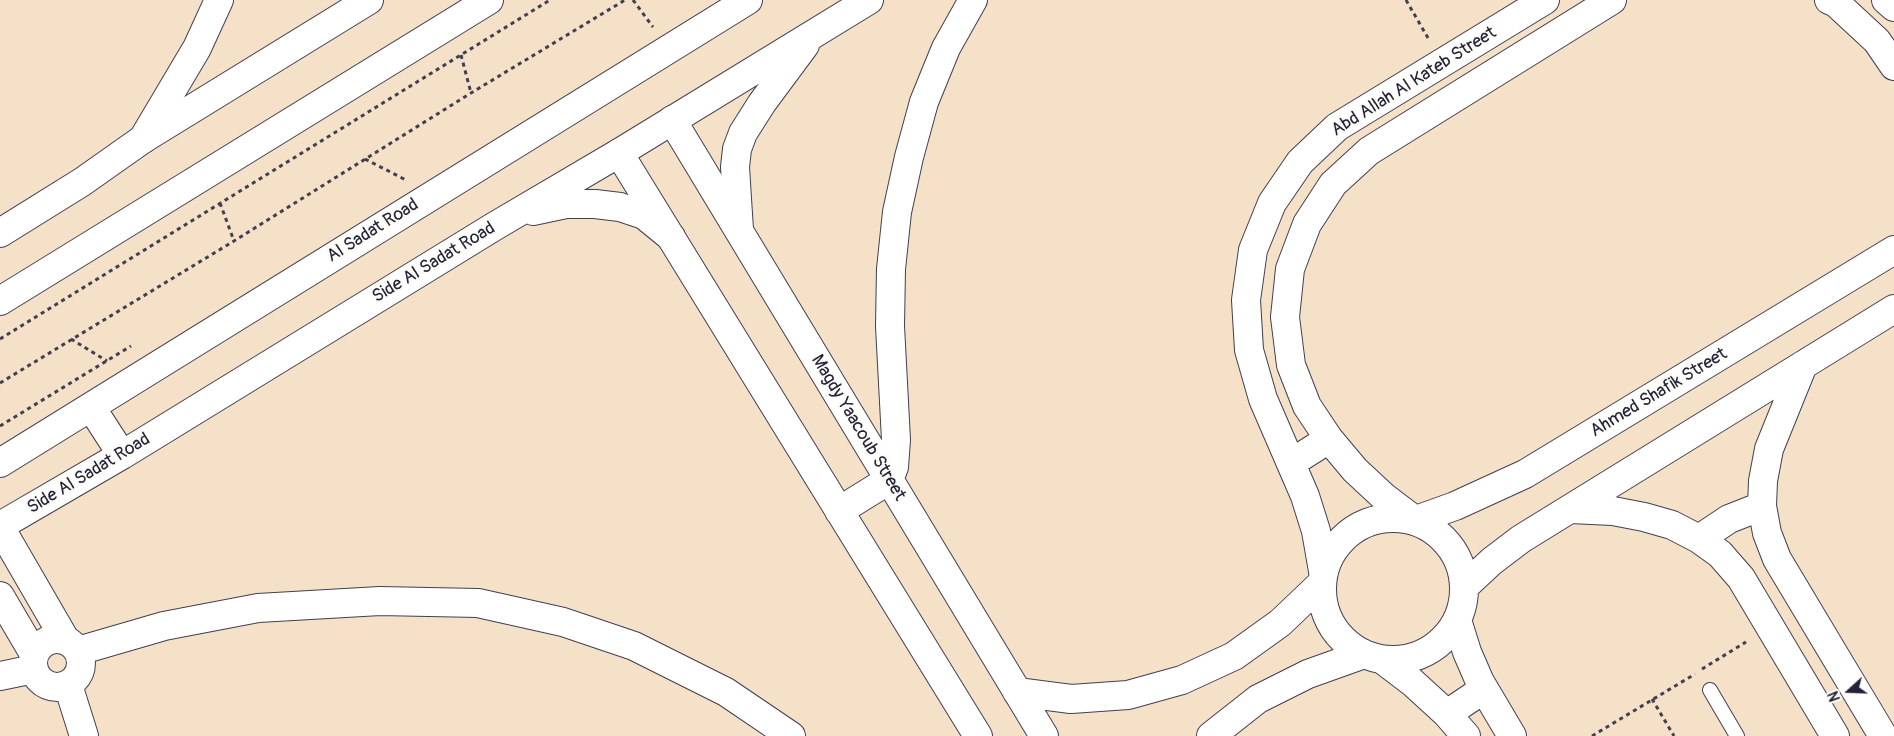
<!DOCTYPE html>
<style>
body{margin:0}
#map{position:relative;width:1894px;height:736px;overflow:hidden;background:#f5e1c7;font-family:Pangolin,sans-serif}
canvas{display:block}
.north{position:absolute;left:1824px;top:666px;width:50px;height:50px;-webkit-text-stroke:4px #fdfcf7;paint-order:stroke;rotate:250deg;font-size:14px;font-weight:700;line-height:20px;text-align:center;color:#22223b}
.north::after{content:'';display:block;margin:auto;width:18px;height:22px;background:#22223b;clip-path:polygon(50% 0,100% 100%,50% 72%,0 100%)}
</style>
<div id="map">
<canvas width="1894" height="736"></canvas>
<div class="north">N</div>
</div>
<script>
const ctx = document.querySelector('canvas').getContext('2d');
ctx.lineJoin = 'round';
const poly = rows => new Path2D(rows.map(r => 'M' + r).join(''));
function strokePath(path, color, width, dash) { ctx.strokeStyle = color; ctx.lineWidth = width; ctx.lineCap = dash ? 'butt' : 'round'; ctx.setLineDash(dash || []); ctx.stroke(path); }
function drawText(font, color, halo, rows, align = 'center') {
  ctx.font = font + ' Pangolin,sans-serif'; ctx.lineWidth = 4.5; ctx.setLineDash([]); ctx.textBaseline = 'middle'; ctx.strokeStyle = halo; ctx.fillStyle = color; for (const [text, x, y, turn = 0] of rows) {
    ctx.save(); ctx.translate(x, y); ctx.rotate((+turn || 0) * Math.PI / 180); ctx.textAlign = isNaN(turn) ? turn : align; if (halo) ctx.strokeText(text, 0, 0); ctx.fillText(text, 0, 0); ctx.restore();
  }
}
const path = poly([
 [633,0,653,27],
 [1406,0,1428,38],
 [461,55,471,93],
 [365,159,406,180],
 [220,203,234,241],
 [0,339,550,0],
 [71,339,107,361],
 [0,383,234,241,471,93,625,0],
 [0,426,131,346],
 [1702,669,1746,642],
 [1652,699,1674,736],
 [1592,736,1695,674]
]);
const lane = poly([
 [1710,690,1737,736]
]);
const street = poly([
 [1829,0,1836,3,1877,41,1894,66],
 [1886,0,1894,7],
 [672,120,1044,736],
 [143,139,197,48,219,0],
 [619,153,978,736],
 [1803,365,1769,449,1763,481,1762,506,1767,533,1777,559,1883,736],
 [1291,463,1329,439],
 [1570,509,1613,511,1644,517,1672,525,1699,539,1720,554,1741,578,1835,736],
 [839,511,889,480,894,467,896,440,890,326,891,269,897,212,909,157,924,102,946,48,973,0],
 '1322 589a71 71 0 1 1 142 0a71 71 0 1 1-142 0Z',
 [1413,519,1384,497,1355,470,1329,439,1307,406,1291,365,1285,317,1290,269,1307,224,1333,184,1369,151,1612,0],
 [1416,520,1455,506,1525,474,1894,250],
 [0,527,66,641],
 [1699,539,1729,519,1762,506],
 [1323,571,1316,531,1305,496,1263,399,1249,350,1246,300,1253,250,1272,203,1300,162,1337,127,1545,0],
 [1464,587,1492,561,1521,539,1894,309],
 [0,596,34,654],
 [1457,620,1467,652,1480,682,1512,736],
 '33 663a24 24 0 1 1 48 0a24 24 0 1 1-48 0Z',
 [78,651,164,626,258,608,380,601,478,603,563,622,634,646,726,692,791,736],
 [1383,660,1412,682,1447,714,1466,736],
 [0,676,34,669],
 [68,685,84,736],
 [1017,692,1071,699,1128,695,1182,680,1234,656,1280,623,1321,584],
 [1447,714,1484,689],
 [1211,736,1258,699,1308,674,1364,654]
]);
const secondary = poly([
 [533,211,566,204,595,204,620,207,644,215,671,237],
 [739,230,735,167,737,149,743,133,762,103,805,45],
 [0,233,82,182,143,139,369,0],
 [0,301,489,0],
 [91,407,122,455],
 [0,463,748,0],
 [0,526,122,455,495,226,619,153,869,0]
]);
const streetNames = [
 ["Abd Allah Al Kateb Street",1414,82,-32],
 ["Al Sadat Road",373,231,-32],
 ["Side Al Sadat Road",434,263,-31],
 ["Ahmed Shafik Street",1659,393,-31],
 ["Magdy Yaacoub Street",858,428,59],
 ["Side Al Sadat Road",89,474,-31]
];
strokePath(lane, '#423f50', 16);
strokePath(street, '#423f50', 30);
strokePath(secondary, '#423f50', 30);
strokePath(path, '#423f50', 3, [4, 4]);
strokePath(lane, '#fff', 14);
strokePath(street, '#fff', 28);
strokePath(secondary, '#fff', 28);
drawText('18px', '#22223b', '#fdfcf7', streetNames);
</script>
